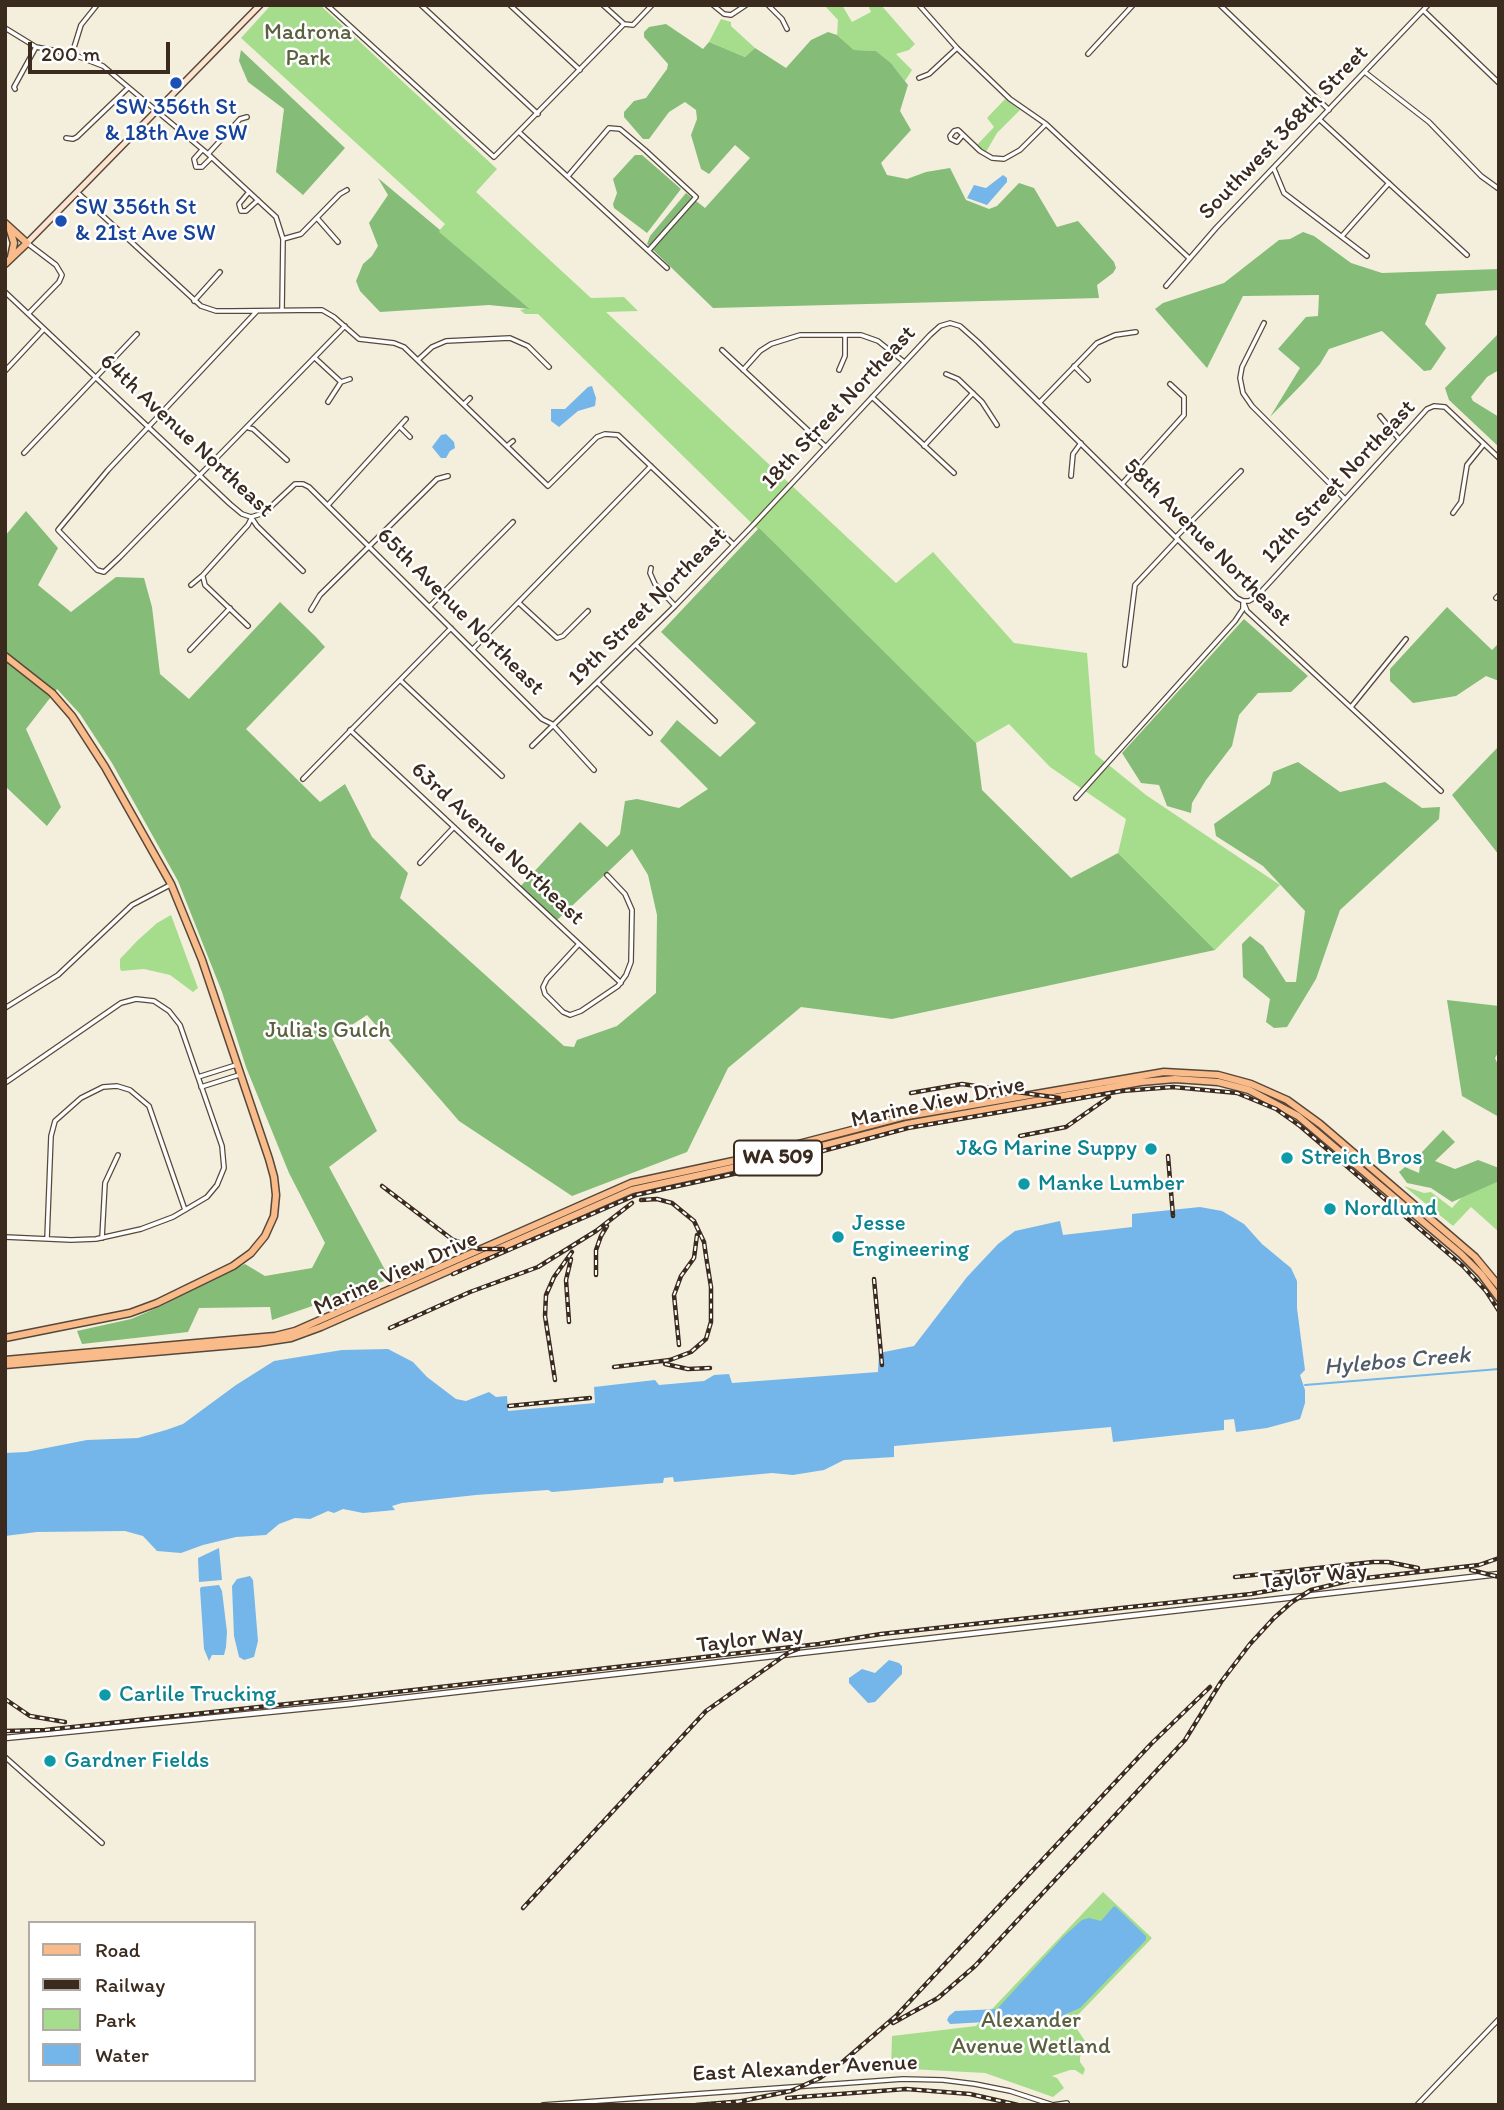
<!DOCTYPE html>
<style>
body{margin:0}
#map{position:relative;width:1504px;height:2110px;overflow:hidden;background:#f3efdc;font-family:Itim,sans-serif}
canvas{display:block}
.frame{position:absolute;inset:0;border:7px solid #3b2a1e;pointer-events:none}
.legend{position:absolute;left:28px;top:1921px;width:228px;height:161px;box-sizing:border-box;background:#fff;border:2px solid #b1aaa5;margin:0;padding:9px 12px;list-style:none;font-size:21px;color:#3b2a1e}
.legend li{display:flex;align-items:center;gap:14px;height:35px}
.legend b{width:35px;border:2px solid #b1aaa5}
.scale{position:absolute;left:28px;top:42px;width:142px;height:32px;box-sizing:border-box;border:4px solid #3b2a1e;border-top:0;padding-left:9px;font-size:21px;line-height:24px;white-space:nowrap;color:#3b2a1e;-webkit-text-stroke:5px #fff;paint-order:stroke}
</style>
<div id="map">
<canvas width="1504" height="2110"></canvas>
<div class="frame"></div>
<ul class="legend">
<li><b style="height:9px;background:#fabb8b"></b>Road</li>
<li><b style="height:9px;background:#3b2a1e"></b>Railway</li>
<li><b style="height:19px;background:#a6dd8d"></b>Park</li>
<li><b style="height:19px;background:#74b6e9"></b>Water</li>
</ul>
<div class="scale">200 m</div>
</div>
<script>
const ctx = document.querySelector('canvas').getContext('2d');
ctx.lineJoin = 'round';
function paint(path, color) { ctx.fillStyle = color; ctx.fill(path, 'evenodd'); }
const poly = rows => new Path2D(rows.map(r => 'M' + r).join(''));
function strokePath(path, color, width, dash) { ctx.strokeStyle = color; ctx.lineWidth = width; ctx.lineCap = dash ? 'butt' : 'round'; ctx.setLineDash(dash || []); ctx.stroke(path); }
function drawText(font, color, halo, rows, align = 'center') {
  ctx.font = font + ' Itim,sans-serif'; ctx.lineWidth = 5; ctx.setLineDash([]); ctx.textBaseline = 'middle'; ctx.strokeStyle = halo; ctx.fillStyle = color; for (const [text, x, y, turn = 0] of rows) {
    ctx.save(); ctx.translate(x, y); ctx.rotate((+turn || 0) * Math.PI / 180); ctx.textAlign = isNaN(turn) ? turn : align; if (halo) ctx.strokeText(text, 0, 0); ctx.fillText(text, 0, 0); ctx.restore();
  }
}
const green = poly([
 [271,5,320,5,497,169,476,192,591,298,624,297,638,311,606,312,896,583,933,552,1014,643,1087,653,1095,754,1146,795,1280,885,1215,950,1118,853,1126,819,1050,767,1009,724,976,743,538,314,525,314,520,310,529,308,438,232,445,224,241,38],
 [824,5,842,5,852,22,871,12,868,5,881,5,915,44,909,50,896,54,912,70,905,81,891,63,876,51,854,50,837,35,838,20],
 [721,19,731,22,731,26,755,48,745,57,709,42],
 [1005,99,1020,110,997,133,986,152,977,145,994,127,987,118],
 [171,915,198,988,193,992,170,975,144,969,121,971,120,968,120,959,137,941,157,923],
 [1499,1177,1499,1232,1471,1207,1453,1226,1404,1186,1424,1193,1431,1192,1452,1208,1472,1186],
 [1103,1892,1152,1938,1075,2018,1077,2029,1085,2041,1080,2057,1080,2062,1085,2069,1083,2075,1075,2070,1070,2070,1052,2076,1057,2078,1064,2088,1053,2097,985,2073,891,2068,892,2036,976,2026]
]);
const forest = poly([
 [666,24,703,49,709,42,745,57,755,48,786,68,811,40,828,32,837,35,854,50,876,51,891,63,908,85,900,111,911,130,881,163,887,175,907,179,926,172,950,168,966,200,989,209,997,206,1019,183,1034,188,1057,227,1078,221,1114,262,1116,268,1113,273,1097,285,1099,298,713,308,647,244,650,236,686,193,705,208,750,158,735,145,709,174,701,169,691,135,697,119,696,110,685,102,669,112,649,139,643,139,624,117,624,112,634,101,646,98,667,69,668,64,644,37,644,32,649,27],
 [241,50,345,148,303,195,276,172,284,109,248,82,239,61],
 [635,155,642,155,681,189,647,233,614,208,613,204,617,193,613,179],
 [378,178,440,230,439,232,530,309,489,305,380,312,360,291,356,281,363,264,372,256,378,246,369,223,388,195],
 [1303,232,1314,236,1351,263,1382,273,1499,269,1499,290,1437,294,1425,324,1446,348,1431,370,1424,371,1382,331,1329,349,1320,364,1305,381,1270,417,1300,368,1278,349,1306,317,1318,316,1319,295,1243,296,1207,368,1155,309,1163,303,1224,283,1279,240,1290,239],
 [1499,333,1499,370,1487,377,1471,397,1473,401,1499,417,1499,447,1449,400,1445,388],
 [26,511,58,548,38,585,71,612,116,577,144,578,152,607,160,674,189,699,280,602,316,637,325,647,246,729,320,802,345,784,372,837,408,873,400,898,564,1046,574,1047,577,1040,617,1026,656,993,657,915,648,875,632,849,555,922,519,888,580,822,607,847,620,834,625,801,637,799,679,808,708,789,660,741,677,720,720,757,756,723,661,632,759,528,976,743,982,790,1071,878,1118,853,1215,950,892,1019,801,1007,728,1068,687,1152,572,1196,459,1121,367,1015,332,1038,377,1131,329,1167,390,1279,272,1320,270,1307,199,1308,188,1332,82,1344,77,1331,131,1319,159,1307,245,1264,265,1276,312,1268,325,1243,289,1173,246,1067,222,992,178,881,112,763,80,714,57,689,26,729,61,807,47,826,5,786,5,536],
 [1447,607,1492,650,1499,643,1499,681,1486,676,1456,696,1413,703,1390,681,1390,669],
 [1244,619,1308,676,1291,692,1258,693,1239,715,1232,746,1206,780,1192,803,1191,813,1167,806,1159,785,1141,783,1122,753],
 [1499,746,1499,855,1452,795],
 [1298,762,1340,792,1385,782,1422,808,1440,807,1439,819,1340,910,1316,979,1287,1027,1274,1028,1266,1022,1270,999,1243,977,1242,944,1250,936,1263,946,1286,982,1296,982,1305,911,1263,866,1216,836,1214,824,1270,784,1273,772],
 [1447,1000,1499,1006,1499,1051,1495,1058,1499,1067,1499,1117,1462,1096],
 [1443,1130,1455,1142,1435,1161,1455,1169,1478,1160,1499,1168,1499,1181,1452,1202,1431,1188,1407,1183,1399,1172,1405,1167,1419,1173,1422,1152]
]);
const water = poly([
 [1003,175,1007,178,1007,182,987,205,967,198,974,185,986,188],
 [592,386,596,398,595,406,578,411,559,427,551,421,551,409,565,409,588,387],
 [446,434,454,442,455,448,450,451,446,458,441,458,432,447,441,435],
 [1200,1207,1222,1211,1244,1224,1262,1244,1291,1268,1297,1281,1297,1308,1305,1370,1300,1375,1305,1390,1305,1403,1300,1419,1267,1428,1236,1432,1234,1419,1224,1420,1224,1430,1113,1442,1111,1427,894,1446,894,1457,844,1460,824,1470,793,1475,772,1473,674,1482,673,1477,664,1478,663,1483,647,1484,552,1492,548,1490,476,1495,402,1503,392,1506,395,1510,363,1513,343,1509,334,1513,328,1511,310,1519,295,1518,279,1524,266,1535,236,1537,203,1545,181,1553,157,1551,143,1536,125,1531,37,1532,5,1536,5,1453,26,1452,87,1440,138,1438,166,1430,183,1424,236,1385,274,1361,342,1350,388,1349,413,1362,427,1377,456,1399,466,1401,489,1392,496,1397,507,1396,508,1411,595,1403,594,1387,655,1380,659,1385,704,1381,714,1375,729,1374,732,1383,878,1372,879,1353,914,1346,967,1277,998,1244,1015,1231,1060,1221,1063,1235,1132,1227,1132,1214],
 [219,1548,222,1580,199,1582,198,1558],
 [250,1576,253,1580,258,1641,254,1657,244,1660,239,1657,234,1636,232,1586,237,1579],
 [219,1585,222,1591,227,1632,226,1647,224,1655,212,1655,209,1661,204,1649,200,1589,201,1587],
 [889,1660,899,1663,902,1666,902,1674,875,1702,868,1703,849,1683,849,1678,862,1669,875,1673],
 [1115,1906,1146,1936,1146,1940,1080,2008,1057,2018,950,2024,947,2020,949,2016,955,2011,997,2009,1063,1937,1082,1920,1089,1918,1101,1921,1113,1907]
]);
const stream = poly([
 [1305,1385,1499,1369]
]);
const minor = poly([
 [327,5,494,157,624,24,633,25,652,5],
 [421,5,538,114],
 [510,5,580,70],
 [603,5,624,24],
 [713,5,724,14,731,15,746,5],
 [768,5,782,19,787,29],
 [919,5,957,48,1010,99,1046,124,1189,258],
 [1220,5,1329,110],
 [1424,11,1499,83],
 [5,28,36,47,72,54,103,66,208,154,276,217,283,239,282,310],
 [72,54,81,25,97,5],
 [1088,54,1133,5],
 [1366,73,1429,122,1481,176,1499,189],
 [919,78,929,74,957,48],
 [15,89,14,87,36,47],
 [1320,120,1467,255],
 [520,133,667,268],
 [962,136,957,142,951,139,950,136,954,131,958,130,980,151,992,158,1004,159,1020,150,1046,124],
 [66,138,73,139,77,137,128,88],
 [202,150,194,159,196,167,202,167,211,158],
 [208,154,240,119,247,117],
 [1274,169,1284,193,1367,256],
 [568,176,609,128,620,129,645,150,696,197,649,250],
 [249,192,239,204,241,211,246,211,258,200],
 [78,193,201,306,216,311,232,311,322,310,334,317,359,339,394,343,404,347,548,486,597,437,605,434,618,435,734,545],
 [317,218,338,242],
 [1342,236,1389,183],
 [283,239,301,234,340,194,347,190],
 [27,243,56,265,62,275,59,282,29,313],
 [1166,286,1216,228,1428,5],
 [5,292,230,504,242,514,251,517,257,526,303,571],
 [194,301,220,272],
 [257,311,108,470,58,530,97,570,104,572,120,557,345,326],
 [1264,323,1242,367,1240,378,1243,393,1252,406,1345,499],
 [722,350,826,447],
 [315,358,341,382],
 [419,359,432,347,446,341,510,338,528,346,549,367],
 [1074,366,1088,380],
 [743,370,760,351,771,344,800,335,861,335,878,341,903,361],
 [839,370,845,356,845,335],
 [5,371,44,329],
 [946,374,958,379,982,402,997,425],
 [872,397,954,473],
 [328,402,341,382,350,379],
 [1040,402,1097,343,1115,335,1136,332],
 [465,403,470,398],
 [1380,416,1399,439],
 [400,427,410,437],
 [249,428,253,429,287,460],
 [507,446,513,441],
 [924,446,973,393],
 [24,453,137,334],
 [1071,476,1073,454,1081,443],
 [1122,484,1184,415,1184,397,1170,384],
 [328,505,406,419],
 [1453,513,1461,502,1467,465,1484,444],
 [251,517,264,513,295,484,303,484,309,487,542,719,552,724,594,770],
 [1176,537,1241,471],
 [651,568,650,573,655,584,675,606],
 [203,577,205,585,248,626],
 [191,585,203,575,248,525,251,519],
 [1496,598,1499,595],
 [1243,601,1249,601,1257,596,1271,581,1427,409,1434,406,1445,407,1499,458],
 [519,603,557,638,563,636,588,611],
 [430,606,513,522],
 [311,610,320,595,437,479,448,476],
 [636,645,715,721],
 [473,649,651,466],
 [190,650,230,608],
 [1125,665,1135,585,1178,539],
 [400,680,502,776],
 [598,683,650,733],
 [1351,707,1406,639],
 [350,730,621,983],
 [532,746,675,606,754,524,930,335,940,326,950,323,960,326,978,342,1237,598,1243,601,1247,611,1441,791],
 [303,779,451,628],
 [1076,798,1235,621,1243,609,1243,603],
 [420,863,454,827],
 [579,944,547,979,543,987,545,994,563,1012,570,1015,581,1011,618,986,626,975,631,962,632,910,625,894,607,875],
 [5,1008,58,975,132,905,170,885],
 [198,1077,236,1065],
 [5,1083,121,1003,136,999,154,1001,169,1011,180,1025,222,1146,224,1168,217,1185,207,1197,173,1217,141,1229,96,1239,71,1240,5,1237],
 [201,1087,239,1075],
 [102,1238,105,1183,118,1155],
 [47,1239,51,1136,55,1121,81,1098,103,1087,117,1086,130,1090,149,1106,185,1210],
 [5,1757,102,1843],
 [543,2105,903,2079,943,2080,975,2084,1010,2091,1053,2105,1067,2103],
 [1417,2105,1499,2019]
]);
const tertiary = poly([
 [5,1738,349,1704,1499,1574]
]);
const secondary = poly([
 [27,243,260,5]
]);
const primary = poly([
 [5,223,27,243,5,264],
 [10,230,14,243,11,257],
 [5,656,52,693,72,716,105,767,171,884,202,960,269,1159,274,1177,276,1195,274,1216,265,1236,251,1253,233,1266,157,1303,130,1313,5,1338],
 [5,1360,275,1336,295,1331,631,1183,733,1161,902,1117,1164,1072,1218,1075,1251,1084,1287,1100,1320,1124,1475,1257,1499,1286],
 [5,1365,258,1343,291,1338,321,1327,632,1190,768,1160,907,1124,1141,1082,1175,1079,1218,1082,1249,1090,1298,1116,1461,1254,1481,1274,1499,1298]
]);
const rail = poly([
 [911,1093,962,1084,1059,1098],
 [1020,1136,1066,1127,1109,1097],
 [1168,1156,1173,1216],
 [382,1186,453,1240,479,1249,503,1249],
 [453,1274,636,1195,752,1170,908,1128,1122,1091,1173,1087,1237,1093,1276,1109,1300,1126,1463,1266,1486,1291,1499,1311],
 [596,1275,596,1250,601,1236,607,1226],
 [874,1279,882,1365],
 [569,1322,566,1280,571,1259],
 [390,1328,470,1292,538,1267,596,1231,632,1203],
 [679,1345,674,1295,681,1276,694,1258,697,1235],
 [665,1364,688,1369,710,1368],
 [614,1367,670,1360,691,1352,706,1339,711,1322,711,1287,706,1256,704,1242,694,1221,672,1203,657,1199,641,1200],
 [555,1380,545,1316,546,1295,554,1277,572,1252],
 [509,1406,590,1398],
 [1471,1570,1499,1577],
 [1235,1577,1373,1562,1388,1562,1418,1568],
 [1340,1581,1479,1565,1499,1558],
 [5,1699,30,1716,65,1722],
 [5,1731,45,1730,343,1698,819,1644,881,1634,1251,1594,1290,1587],
 [523,1908,706,1711,788,1653,798,1649],
 [893,2023,938,1998,975,1966,1185,1740,1221,1682,1250,1644,1274,1618,1292,1602,1311,1590,1348,1581],
 [787,2098,906,2089,970,2094,1018,2105],
 [737,2102,791,2091,820,2078,839,2065,896,2016,1151,1744,1210,1687],
 [696,2105,745,2101]
]);
const markers = [
 [176,83,7,"#1a4fb4"],
 [61,221,7,"#1a4fb4"],
 [1151,1149,7,"#0f9aa8"],
 [1287,1158,7,"#0f9aa8"],
 [1024,1184,7,"#0f9aa8"],
 [1330,1209,7,"#0f9aa8"],
 [838,1237,7,"#0f9aa8"],
 [105,1695,7,"#0f9aa8"],
 [50,1761,7,"#0f9aa8"]
];
const shields = [
 [778,1158,88]
];
const shieldNames = [
 ["WA 509",778,1158]
];
const parkNames = [
 ["Madrona",308,33],
 ["Park",308,59],
 ["Julia's Gulch",328,1031],
 ["Alexander",1031,2021],
 ["Avenue Wetland",1031,2047]
];
const transitNames = [
 ["SW 356th St",176,108],
 ["& 18th Ave SW",176,134],
 ["SW 356th St",75,208,"left"],
 ["& 21st Ave SW",75,234,"left"]
];
const streetNames = [
 ["Southwest 368th Street",1284,133,-46],
 ["18th Street Northeast",839,408,-47],
 ["64th Avenue Northeast",186,436,43],
 ["12th Street Northeast",1339,482,-47],
 ["58th Avenue Northeast",1207,543,45],
 ["19th Street Northeast",648,607,-45],
 ["65th Avenue Northeast",460,612,45],
 ["63rd Avenue Northeast",497,844,43],
 ["Marine View Drive",938,1103,-12],
 ["Marine View Drive",396,1274,-24],
 ["Taylor Way",1314,1577,-6],
 ["Taylor Way",750,1640,-7],
 ["East Alexander Avenue",805,2069,-3]
];
const cultureNames = [
 ["J&G Marine Suppy",1137,1149,"right"],
 ["Streich Bros",1301,1158],
 ["Manke Lumber",1038,1184],
 ["Nordlund",1344,1209],
 ["Jesse",852,1224],
 ["Engineering",852,1250],
 ["Carlile Trucking",119,1695],
 ["Gardner Fields",64,1761]
];
const waterNames = [
 ["Hylebos Creek",1397,1362,-5]
];
paint(green, '#a6dd8d');
paint(forest, '#84bc78');
paint(water, '#74b6e9');
strokePath(stream, '#74b6e9', 2);
strokePath(minor, '#57483a', 6);
strokePath(tertiary, '#57483a', 7);
strokePath(secondary, '#57483a', 8);
strokePath(primary, '#57483a', 9);
strokePath(minor, '#fff', 3.5);
strokePath(tertiary, '#fff', 4.5);
strokePath(secondary, '#fde4d1', 5);
strokePath(primary, '#fabb8b', 6);
strokePath(rail, '#3b2a1e', 4.5);
strokePath(rail, '#fff', 2, [5]);
for (const [x, y, r, color] of markers) { const dot = new Path2D(); dot.arc(x, y, r, 0, 2 * Math.PI); ctx.fillStyle = color; ctx.fill(dot); strokePath(dot, '#fff', 2.5); }
for (const [x, y, w] of shields) { const box = new Path2D(); box.roundRect(x - w / 2, y - 17.5, w, 35, 5); ctx.fillStyle = '#fff'; ctx.fill(box); strokePath(box, '#3b2a1e', 2); }
drawText('bold 21px', '#3b2a1e', null, shieldNames);
drawText('23px', '#5b603f', '#fff', parkNames);
drawText('23px', '#164399', '#fff', transitNames);
drawText('23px', '#3b2a1e', '#fff', streetNames);
drawText('23px', '#0d838f', '#fff', cultureNames, 'left');
drawText('italic 24px', '#4f5b65', '#fff', waterNames);
</script>
